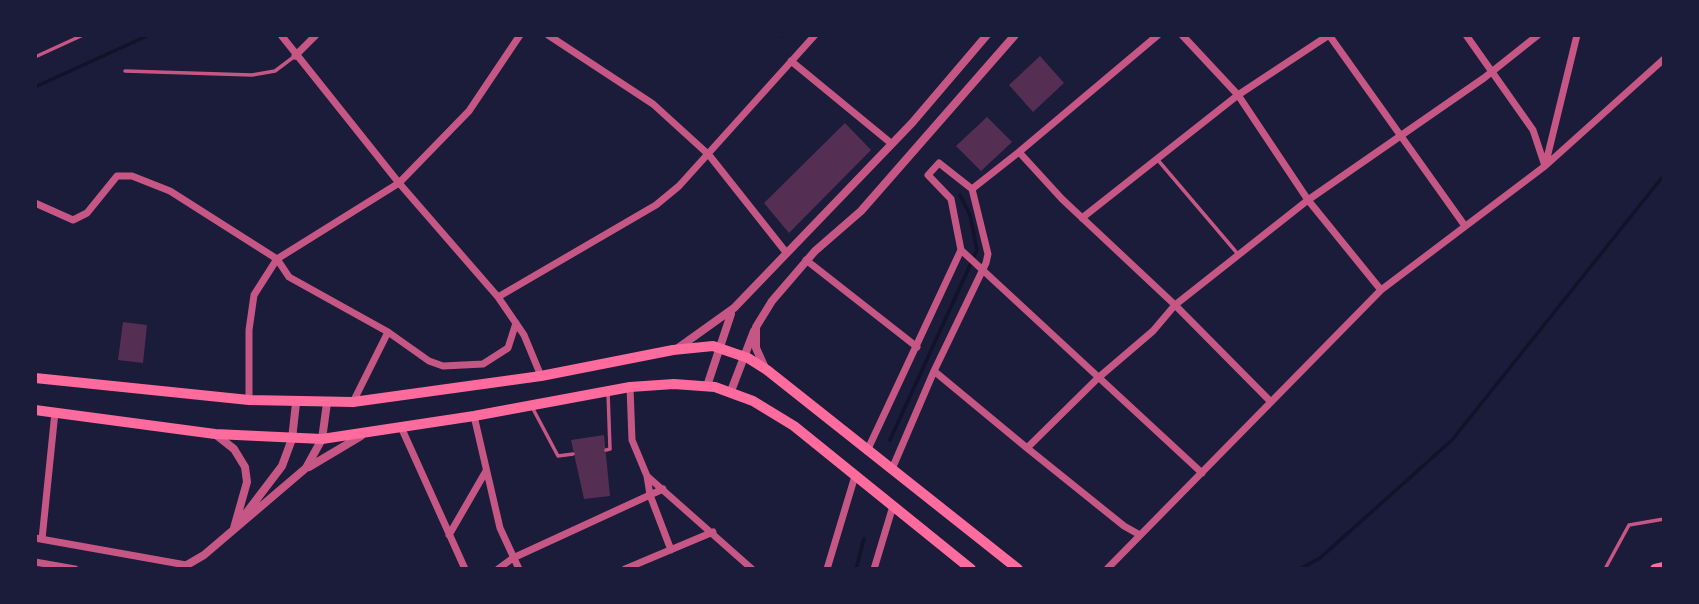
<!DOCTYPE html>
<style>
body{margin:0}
#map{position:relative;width:1699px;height:604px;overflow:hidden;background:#1b1b3a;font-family:"PT Serif",serif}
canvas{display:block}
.frame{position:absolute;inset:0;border:37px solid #1b1b3a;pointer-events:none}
</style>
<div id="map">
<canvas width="1699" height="604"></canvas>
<div class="frame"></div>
</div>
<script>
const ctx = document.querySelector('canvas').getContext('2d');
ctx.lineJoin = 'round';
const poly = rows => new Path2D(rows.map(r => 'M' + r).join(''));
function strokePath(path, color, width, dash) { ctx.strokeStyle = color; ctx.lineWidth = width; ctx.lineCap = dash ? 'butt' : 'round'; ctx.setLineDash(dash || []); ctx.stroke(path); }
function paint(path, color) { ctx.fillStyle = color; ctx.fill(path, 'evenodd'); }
const stream = poly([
 [780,35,782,36],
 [35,87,149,35],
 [890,440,977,250,970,215,960,195],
 [856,569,864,539],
 [1300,569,1320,558,1452,440,1664,175]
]);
const building = poly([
 [1040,56,1064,83,1033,112,1009,85],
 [987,117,1012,142,981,171,956,146],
 [845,123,871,150,789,233,764,203],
 [123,322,147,325,143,363,118,360],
 [604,435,610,496,584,499,571,440]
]);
const service = poly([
 [35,57,83,35],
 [125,71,252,75,275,71,295,56],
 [1157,159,1237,253],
 [532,407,558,456,573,454],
 [606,450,610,449,608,392],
 [1605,569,1629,525,1664,519]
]);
const minor = poly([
 [281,35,399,183,498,297,524,335,541,376],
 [548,35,653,104,709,155,785,251],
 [1182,35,1238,95,1308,200,1175,305,1271,402],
 [1329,35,1465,226],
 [295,56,316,35],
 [791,61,892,144],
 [1546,162,1577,35],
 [1545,166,1664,59],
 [35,203,73,220,87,213,117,176,132,176,170,191,277,259,289,277,388,332,429,361,443,366,483,364,508,348,516,323],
 [1082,218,1238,95,1329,35],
 [961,250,1202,473],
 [806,260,917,347],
 [1381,290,1545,166,1533,130,1466,35],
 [498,297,656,205,679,186,815,35],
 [934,371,1027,448,1098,378,1153,331,1175,305,1062,199,1019,152,1158,35],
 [630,387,632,440,647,476,752,569],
 [249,400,249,330,254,295,277,259,399,183,469,111,520,35],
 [353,402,388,332],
 [474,416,500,528,519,569],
 [401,427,465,569],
 [1027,448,1124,526,1140,535],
 [867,451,961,250,951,199,928,175,939,163,972,189],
 [892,469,934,371,986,263,988,254,972,189,1019,152],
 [647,476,650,495,671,550],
 [449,535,486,471],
 [35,538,186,565],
 [42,539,55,412],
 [35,562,75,569],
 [498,569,513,558,663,489],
 [625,569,713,532],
 [827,569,855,476],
 [874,569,893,506],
 [1107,569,1381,290,1308,200,1484,78,1538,35]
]);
const tertiary = poly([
 [678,348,734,308,912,123,987,35],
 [765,368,756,348,756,327,772,301,815,251,861,211,1015,35],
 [707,386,731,314],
 [731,391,754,331],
 [215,434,234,449,245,467,247,482,234,528],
 [309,467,361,436],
 [244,516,282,466,292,439,296,403],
 [180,569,204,555,306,468,322,439,327,403]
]);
const primary = poly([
 [35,378,249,400,353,402,541,376,673,350,713,346,748,358,767,370,1018,569],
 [35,410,215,434,322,439,474,416,630,387,674,384,715,387,753,401,794,426,971,569],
 [1655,569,1664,567]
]);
strokePath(stream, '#12122b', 3.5);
paint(building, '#542f53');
strokePath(service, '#c65784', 3.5);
strokePath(minor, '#c65784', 7);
strokePath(tertiary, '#c65784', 8);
strokePath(primary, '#ff6b9d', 10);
</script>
